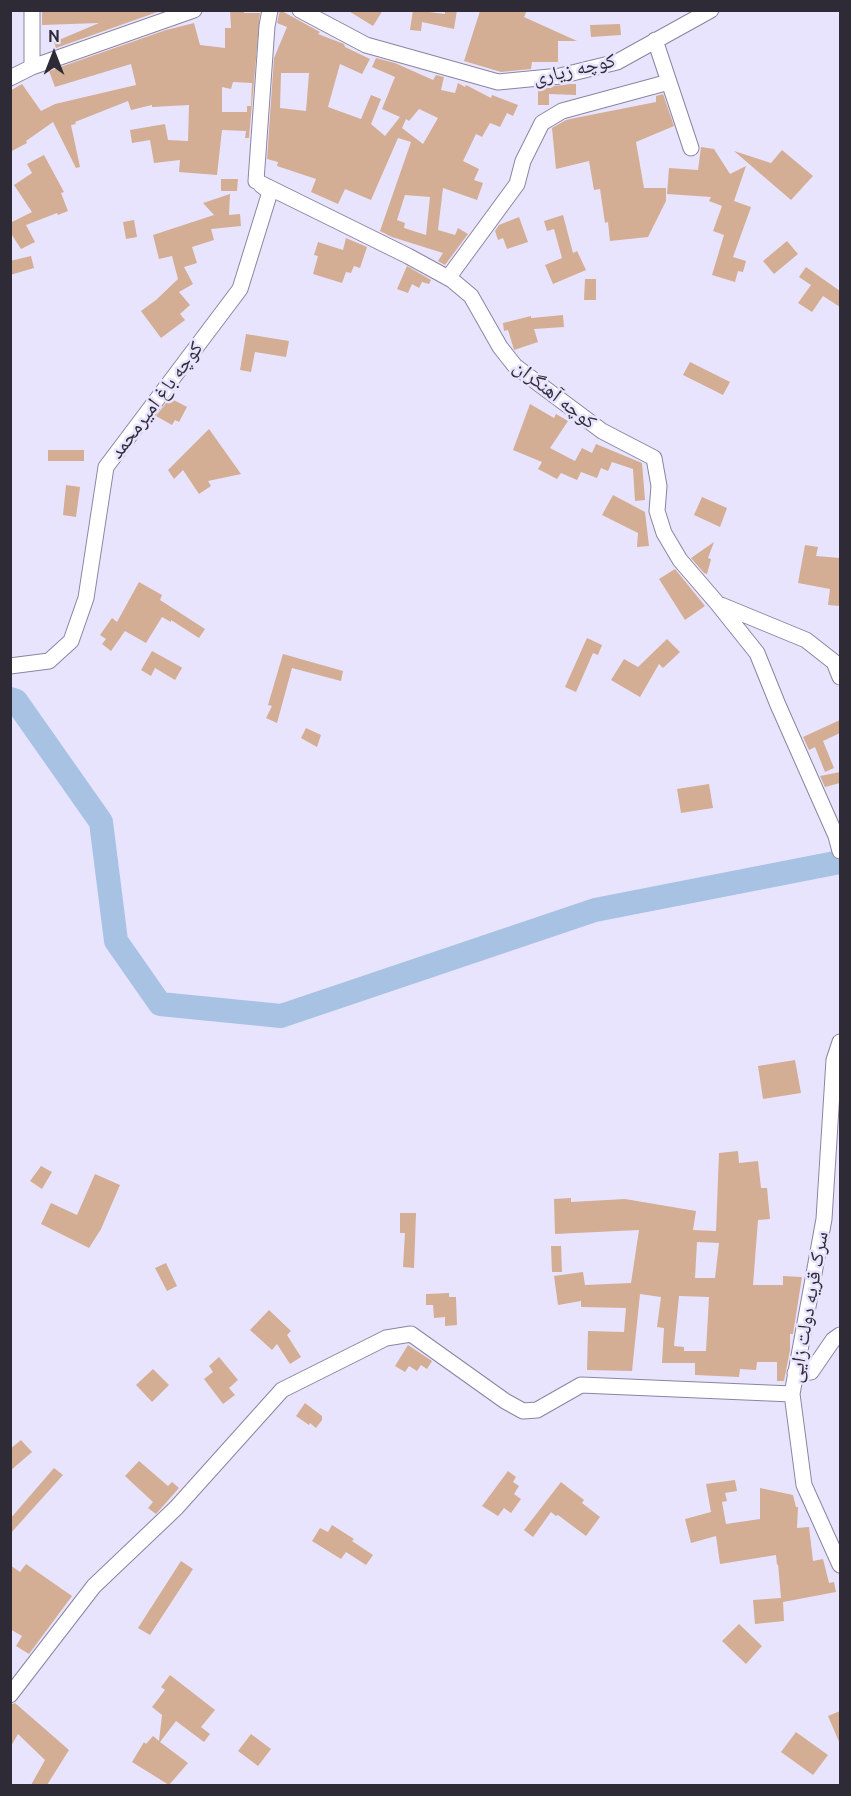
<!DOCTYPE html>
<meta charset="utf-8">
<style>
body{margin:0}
#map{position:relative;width:851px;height:1796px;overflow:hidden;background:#e9e4fe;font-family:Ubuntu,sans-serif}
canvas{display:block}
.frame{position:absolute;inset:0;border:12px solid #2e2b37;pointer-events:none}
.north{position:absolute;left:24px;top:24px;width:60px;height:60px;-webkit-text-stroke:4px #e9e4fe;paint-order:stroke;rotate:0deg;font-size:16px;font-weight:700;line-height:24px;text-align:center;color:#2e2b37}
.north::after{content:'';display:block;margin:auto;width:21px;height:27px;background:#2e2b37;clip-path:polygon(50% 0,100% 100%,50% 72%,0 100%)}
</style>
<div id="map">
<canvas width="851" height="1796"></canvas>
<div class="frame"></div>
<div class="north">N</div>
</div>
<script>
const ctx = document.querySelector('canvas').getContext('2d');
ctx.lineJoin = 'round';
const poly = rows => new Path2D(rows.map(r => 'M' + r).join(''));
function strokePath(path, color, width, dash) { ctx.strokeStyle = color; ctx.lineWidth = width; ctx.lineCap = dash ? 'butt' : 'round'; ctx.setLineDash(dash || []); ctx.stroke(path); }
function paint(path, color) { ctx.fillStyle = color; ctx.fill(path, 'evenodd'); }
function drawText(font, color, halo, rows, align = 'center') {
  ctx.font = font + ' Ubuntu,"Noto Naskh Arabic",sans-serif'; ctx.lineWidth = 5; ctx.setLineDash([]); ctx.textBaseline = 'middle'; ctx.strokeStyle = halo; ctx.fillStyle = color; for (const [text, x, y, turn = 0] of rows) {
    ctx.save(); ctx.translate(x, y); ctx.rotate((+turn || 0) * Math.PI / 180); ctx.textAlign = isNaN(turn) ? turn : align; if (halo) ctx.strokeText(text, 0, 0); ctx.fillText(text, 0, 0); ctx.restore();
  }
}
const river = poly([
 [10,699,16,701,101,822,116,941,160,1004,281,1016,595,910,840,862]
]);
const building = poly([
 [42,10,163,10,56,48,54,42,99,23,42,25],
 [230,10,244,10,244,13,260,13,249,138,245,138,246,131,222,130,217,175,179,172,180,160,154,163,150,140,132,143,130,130,165,124,168,140,188,141,189,105,152,107,152,105,131,110,128,101,75,122,76,124,71,125,80,167,76,168,53,122,26,141,27,143,10,152,10,91,22,84,41,111,55,104,136,85,131,64,55,87,49,71,166,30,194,23,200,45,225,48,225,28,231,28],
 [233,82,252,83,251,106,247,106,247,112,222,112,222,87,231,89],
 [280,10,320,32,318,34,344,44,345,47,370,59,362,74,340,64,328,107,361,119,371,95,381,99,371,124,385,136,400,117,382,109,395,77,372,67,376,58,395,63,433,80,436,75,444,77,441,90,455,93,458,83,465,87,466,85,491,98,492,95,518,105,513,116,507,113,500,127,490,123,482,137,476,134,463,161,479,169,474,180,483,183,477,200,443,188,438,230,455,235,458,228,468,234,445,265,438,261,443,253,392,237,380,231,411,142,398,138,371,200,345,189,338,204,311,192,316,179,277,166,278,162,267,159,274,58,287,27,277,23],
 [281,73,309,73,306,111,280,108],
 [419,109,438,118,423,144,402,128,406,119,409,121],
 [405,195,430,197,426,235,404,228,405,223,397,220],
 [347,10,383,10,373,26],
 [413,10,445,14,445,10,457,10,454,29,422,22,421,31,410,30],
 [527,10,524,17,577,41,558,41,558,62,532,62,531,69,501,72,464,61,480,11],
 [620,24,621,35,591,37,590,25],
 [570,84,576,84,576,95,549,94,549,105,538,105,538,88],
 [663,94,674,126,636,142,644,188,666,188,666,201,648,237,610,241,608,222,605,223,600,189,594,190,589,161,556,169,552,128,566,120,575,118,656,102,656,96],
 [701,147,714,149,730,174,746,166,734,201,751,207,733,257,746,261,743,272,738,271,735,282,712,275,724,235,713,231,722,206,709,201,711,197,667,194,669,168,698,170],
 [782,150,813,176,791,200,734,151,771,163],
 [44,155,64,192,61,193,68,211,58,215,57,213,26,225,35,242,21,249,10,232,10,223,32,212,14,185,32,173,27,164],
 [221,179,238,179,237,191,221,191],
 [230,194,229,215,240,214,241,226,211,229,214,240,192,247,197,263,184,267,193,284,179,292,190,305,180,314,185,320,161,338,141,311,156,300,178,279,172,256,159,259,153,235,214,215,203,203],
 [563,215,573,253,577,251,586,270,553,284,545,265,562,258,554,229,547,231,544,221],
 [519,217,528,242,507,249,503,238,498,240,495,231,499,225],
 [134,220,137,237,126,239,123,222],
 [346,238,367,247,360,268,354,266,351,273,346,272,342,283,313,274,318,256,314,255,318,242,343,250],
 [787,241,798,254,774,274,763,261],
 [31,256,34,268,10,275,10,261],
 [407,266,431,280,429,284,422,282,419,288,412,284,408,293,397,289],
 [806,267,840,291,840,307,823,296,812,312,798,303,811,285,799,277],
 [585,279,596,279,596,300,584,300],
 [563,315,564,327,534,329,538,342,514,350,508,330,504,331,503,323,531,316,531,318],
 [246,334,289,341,286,357,255,352,251,372,240,370],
 [690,362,730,382,723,395,683,375],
 [170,398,187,407,179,422,175,420,172,425,156,416],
 [530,404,554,418,556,414,568,421,550,448,575,461,582,448,592,453,596,444,642,463,645,500,635,501,633,469,612,462,608,471,601,468,597,478,581,472,577,480,561,473,557,479,538,469,542,462,513,450],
 [209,429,241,474,208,481,211,486,199,494,183,470,174,479,168,470],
 [48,450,84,450,84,461,48,461],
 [66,485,80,487,76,517,63,515],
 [613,495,645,512,649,546,637,547,638,533,602,515],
 [702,497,727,508,720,527,694,515],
 [714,542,708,558,711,559,707,574,704,573,691,558],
 [805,545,818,547,816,556,840,558,840,606,828,605,830,589,798,583],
 [675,569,705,606,685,620,659,579],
 [139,582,162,595,160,600,205,629,199,638,171,620,171,622,162,617,146,643,125,631,111,651,102,644,106,639,100,635,112,618,117,622],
 [587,638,602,645,598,655,593,653,576,692,565,687],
 [667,639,680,652,663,668,659,664,640,697,611,680,624,659,638,667],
 [152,651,181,667,182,668,175,680,155,668,151,676,141,670],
 [283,654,343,671,341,681,292,668,277,723,266,718,272,706,268,705],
 [840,720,840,733,823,741,834,768,825,772,815,747,809,750,803,737],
 [306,728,321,735,317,747,301,738],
 [840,772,840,783,825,787,820,776],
 [709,784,713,808,681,813,677,789],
 [795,1060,801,1093,763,1099,758,1066],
 [738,1151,739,1163,758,1161,761,1188,767,1188,770,1219,758,1220,753,1285,783,1285,783,1276,802,1277,793,1334,790,1334,790,1350,784,1381,777,1381,777,1362,757,1362,756,1370,740,1369,739,1377,695,1375,695,1363,662,1363,664,1328,657,1327,661,1297,640,1294,632,1371,587,1370,588,1331,624,1332,626,1308,581,1307,581,1301,558,1305,554,1276,583,1272,585,1285,631,1283,639,1230,555,1234,554,1199,571,1198,571,1202,625,1199,696,1211,693,1230,716,1231,719,1153],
 [697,1242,719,1243,715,1278,695,1278],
 [679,1296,709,1297,706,1351,684,1351,684,1347,674,1346],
 [41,1166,52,1172,42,1189,30,1181],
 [95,1174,120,1185,101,1229,89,1248,41,1224,51,1203,77,1215],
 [400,1213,416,1213,414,1268,403,1267,405,1233,400,1233],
 [551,1246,561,1246,562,1272,552,1272],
 [166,1263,177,1286,167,1291,155,1268],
 [449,1293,449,1297,456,1297,457,1325,445,1326,445,1317,434,1318,433,1305,426,1305,426,1294],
 [269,1310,291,1331,287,1335,301,1357,290,1364,277,1344,272,1350,250,1330],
 [408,1345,432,1361,427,1369,421,1365,417,1371,409,1366,405,1372,395,1366],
 [219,1357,238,1380,229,1388,235,1395,223,1404,204,1379,213,1372,209,1366],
 [153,1369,169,1385,152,1402,136,1385],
 [305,1403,322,1416,322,1420,316,1428,310,1423,309,1425,296,1416],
 [21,1440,32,1452,10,1471,10,1449],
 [139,1461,168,1486,172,1482,179,1488,156,1514,148,1508,153,1502,125,1476],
 [54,1468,63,1475,10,1534,10,1519],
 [508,1471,516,1477,513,1482,519,1486,514,1494,521,1499,511,1513,504,1508,498,1516,482,1506],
 [735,1480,737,1491,725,1493,727,1501,722,1502,726,1524,760,1519,760,1488,793,1495,796,1507,798,1507,797,1528,809,1527,813,1561,823,1559,829,1583,834,1582,836,1592,783,1602,784,1621,755,1624,753,1600,781,1598,778,1564,777,1565,776,1555,720,1564,716,1536,691,1543,685,1519,711,1512,706,1484],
 [561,1482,584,1500,582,1503,600,1517,586,1536,558,1515,556,1516,551,1512,533,1537,524,1530],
 [332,1525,354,1539,352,1541,373,1555,366,1565,346,1552,341,1559,312,1541,320,1528,328,1532],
 [181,1561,193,1569,150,1635,138,1628],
 [26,1564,72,1596,29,1654,16,1646,22,1636,10,1629,10,1565,20,1572],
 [739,1624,762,1646,746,1664,722,1641],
 [170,1675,215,1710,201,1727,210,1734,204,1742,176,1721,160,1742,188,1763,169,1785,132,1762,144,1742,146,1744,153,1736,159,1741,162,1715,152,1707,165,1690,161,1687],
 [15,1703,69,1750,47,1785,31,1785,45,1760,18,1734,10,1748,10,1705],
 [840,1711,840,1744,828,1716],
 [796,1732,828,1755,813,1775,781,1752],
 [251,1734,271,1749,258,1766,238,1751]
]);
const street = poly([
 [270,10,267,26,256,181,408,256,452,280,471,296,500,347,515,366,602,431,654,458,659,486,657,511,664,533,680,560,717,603,757,653,778,705,836,836,840,851],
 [300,10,366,45,498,82,560,76,617,62,711,10],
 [655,40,691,148],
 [32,67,32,10],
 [10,78,32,67,194,10],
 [448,278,517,184,523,161,542,123,562,111,669,82],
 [721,605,806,640,834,662,840,677],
 [10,666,49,661,71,641,86,598,106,467,240,289,270,192,261,185],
 [840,1042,834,1060,824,1219,792,1394,804,1485,840,1565],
 [795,1373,811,1372,833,1340,840,1335],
 [10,1695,94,1586,176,1508,282,1390,386,1338,411,1334,505,1401,523,1411,537,1410,581,1385,792,1394]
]);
const streetNames = [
 ["کوچه زیاری",574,69,-13],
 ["کوچه آهنگران",555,394,38],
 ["کوچه باغ امیرمحمد",156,400,-53],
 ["سرک قریه دولت زایی",808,1307,-80]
];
strokePath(river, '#a8c2e4', 24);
paint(building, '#d3ad94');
strokePath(street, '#8b84a2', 17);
strokePath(street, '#fff', 15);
drawText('20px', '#2e2b37', '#e9e4fe', streetNames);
</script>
